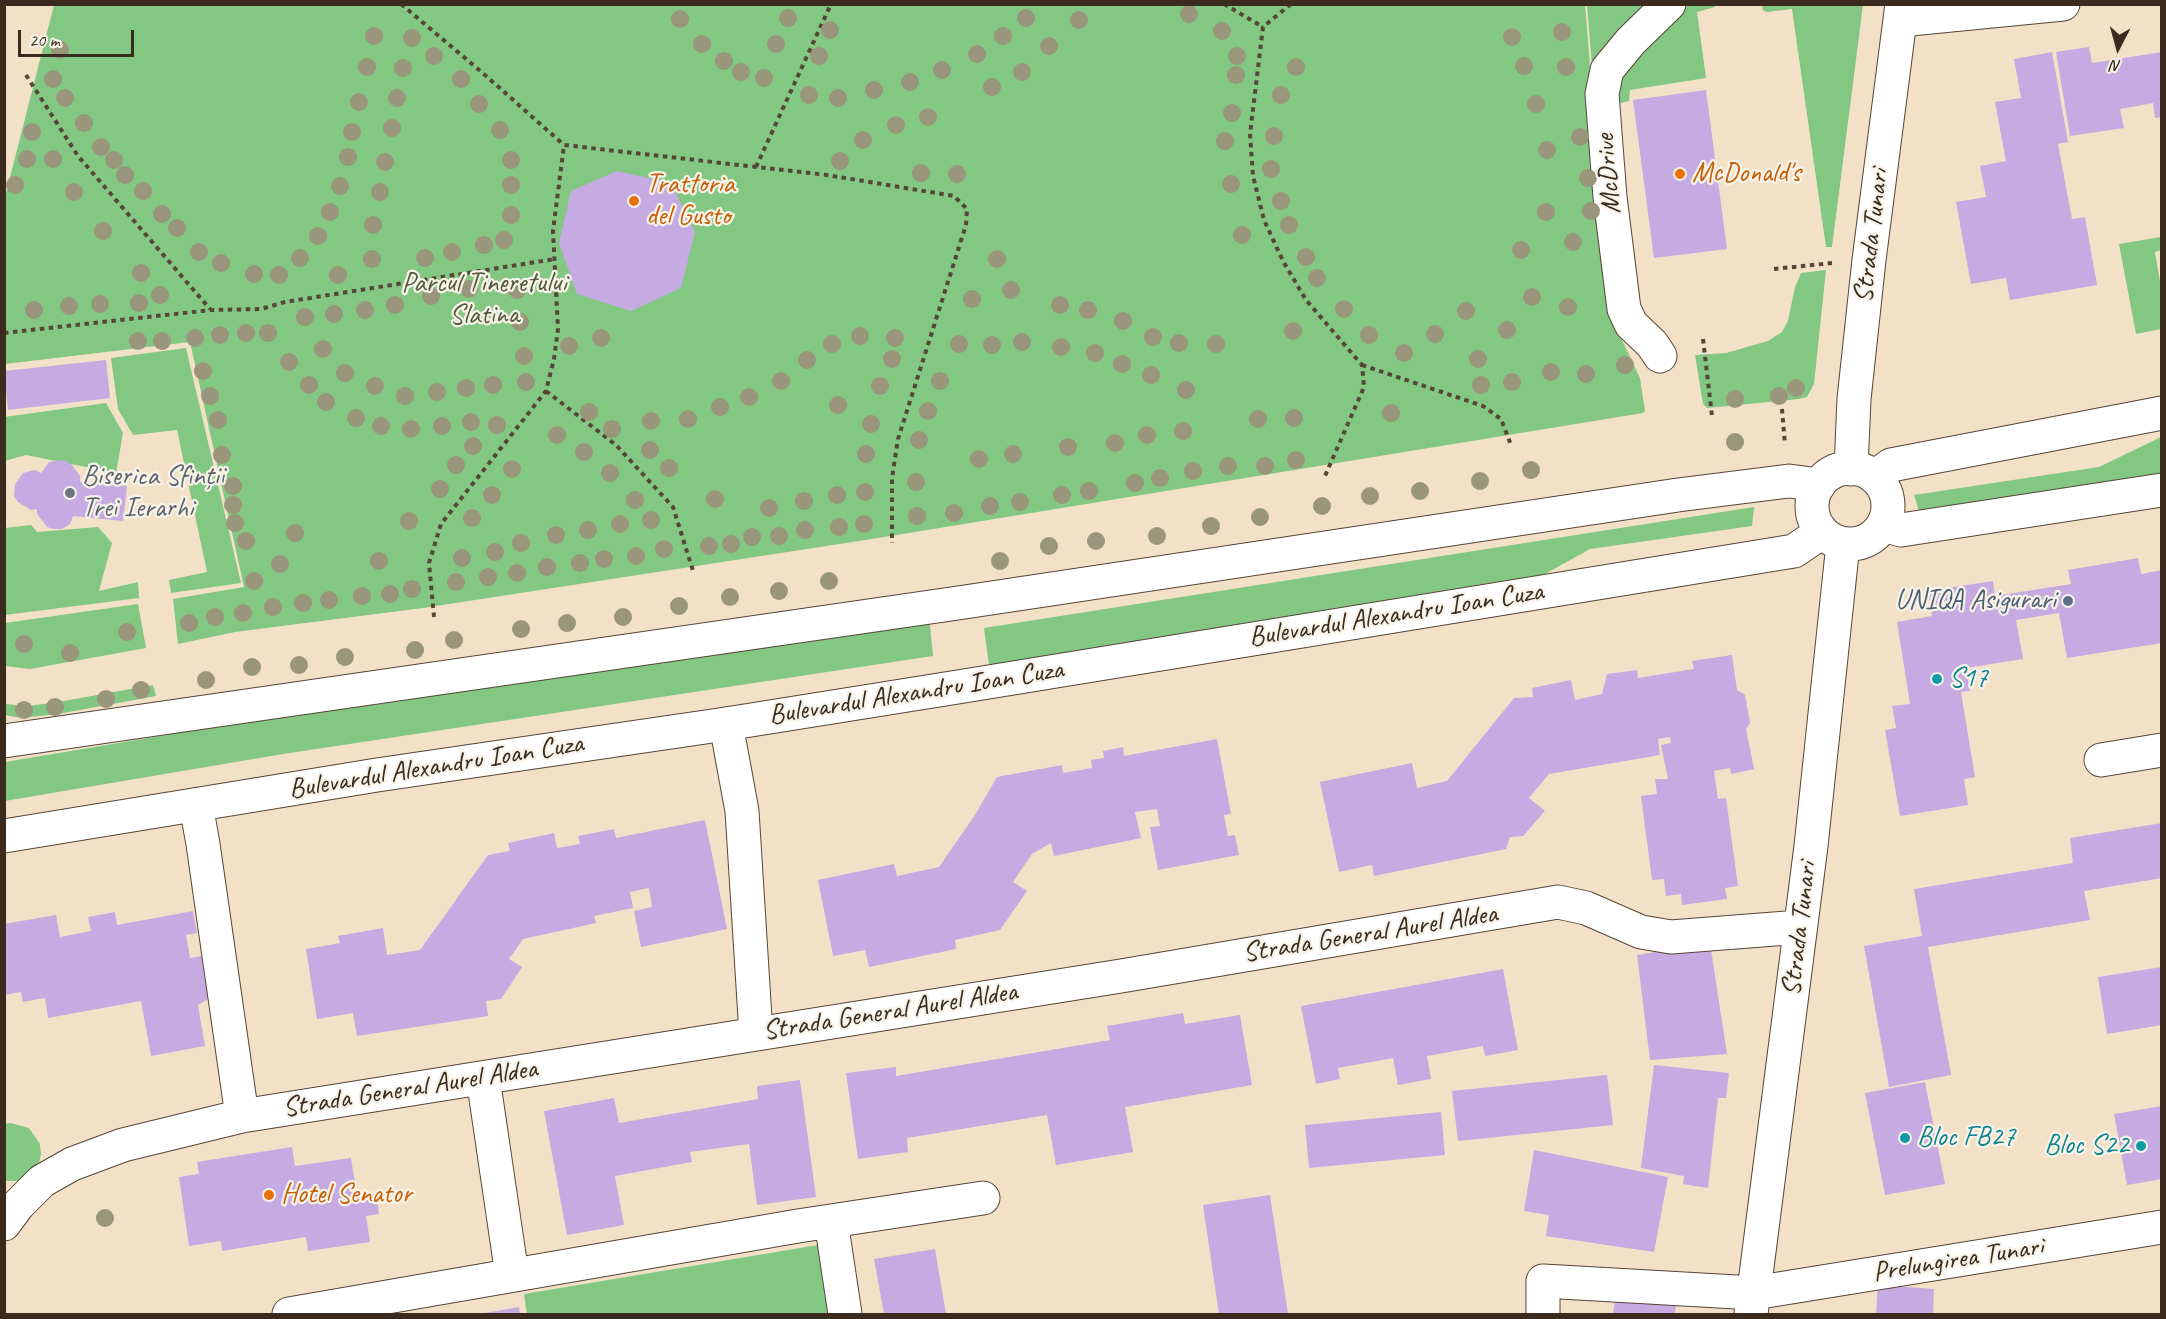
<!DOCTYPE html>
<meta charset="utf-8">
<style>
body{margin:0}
#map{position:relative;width:2166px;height:1319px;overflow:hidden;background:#f3e1c7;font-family:Caveat,sans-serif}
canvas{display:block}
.frame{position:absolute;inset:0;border:6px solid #3b2a1e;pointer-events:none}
.north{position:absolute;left:2088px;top:18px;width:60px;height:60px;-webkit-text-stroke:4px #f7f3e8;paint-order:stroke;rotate:186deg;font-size:16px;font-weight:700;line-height:24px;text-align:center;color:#3b2a1e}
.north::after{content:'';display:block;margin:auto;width:21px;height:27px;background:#3b2a1e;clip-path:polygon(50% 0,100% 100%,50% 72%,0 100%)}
.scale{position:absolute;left:18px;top:30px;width:116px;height:27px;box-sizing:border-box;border:3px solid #3b2a1e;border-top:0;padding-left:8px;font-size:18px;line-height:21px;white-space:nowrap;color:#3b2a1e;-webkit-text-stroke:4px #f7f3e8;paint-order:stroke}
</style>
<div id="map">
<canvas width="2166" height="1319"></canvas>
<div class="frame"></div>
<div class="north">N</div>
<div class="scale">20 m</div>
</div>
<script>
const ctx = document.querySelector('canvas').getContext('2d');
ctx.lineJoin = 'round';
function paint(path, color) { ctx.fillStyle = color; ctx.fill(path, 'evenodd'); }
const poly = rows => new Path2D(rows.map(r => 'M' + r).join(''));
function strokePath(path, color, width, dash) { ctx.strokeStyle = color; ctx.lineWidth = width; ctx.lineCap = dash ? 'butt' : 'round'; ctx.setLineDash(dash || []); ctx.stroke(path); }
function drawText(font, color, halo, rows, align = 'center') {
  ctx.font = font + ' Caveat,sans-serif'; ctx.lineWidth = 4.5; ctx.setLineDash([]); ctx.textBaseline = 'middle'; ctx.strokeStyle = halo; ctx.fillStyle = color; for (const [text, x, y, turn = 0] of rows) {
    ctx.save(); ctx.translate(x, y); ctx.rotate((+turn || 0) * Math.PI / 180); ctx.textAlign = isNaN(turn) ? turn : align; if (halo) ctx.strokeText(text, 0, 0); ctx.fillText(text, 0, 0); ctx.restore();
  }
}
const green = poly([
 [1585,4,1609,299,1613,321,1640,378,1645,411,1643,413,872,539,423,608,235,632,178,644,173,599,244,587,190,342,5,364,5,197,54,5],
 [1587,5,1649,5,1593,78],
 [1680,5,1715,5,1715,7,1697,12,1706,78,1630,90,1629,101,1613,105,1614,80],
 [1762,5,1863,5,1832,247,1826,247,1792,9,1767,12,1763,10],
 [2161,237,2161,250,2155,252,2161,288,2161,329,2136,334,2119,244],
 [1826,270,1814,384,1807,397,1799,399,1707,408,1703,404,1695,355,1726,353,1768,341,1782,332,1788,321,1795,287,1801,273],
 [186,348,241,583,171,593,169,580,207,572,177,430,133,435,118,409,111,358],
 [106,403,123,433,116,473,26,455,5,461,4,417],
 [2161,437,2161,473,1919,511,1914,495,2099,467],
 [1754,507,1752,526,1590,549,1545,574,989,665,984,628],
 [31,525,37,532,98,527,112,543,99,591,138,582,139,598,5,615,5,528],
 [138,604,146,648,30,669,5,666,5,623],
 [929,616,933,656,283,754,5,801,5,762,483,682],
 [153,685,156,696,58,714,21,718,5,715,5,704,28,706,58,702],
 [11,1123,29,1128,40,1144,41,1154,39,1163,27,1177,18,1181,8,1181,5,1180,4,1124],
 [818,1245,830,1314,527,1314,524,1294]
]);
const building = poly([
 [2089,47,2092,63,2162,52,2162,117,2155,118,2153,103,2120,109,2124,128,2070,136,2056,52],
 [2052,52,2068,142,2058,144,2072,219,2085,217,2097,285,2010,300,2006,278,1971,284,1956,202,1986,197,1980,166,2006,161,1995,102,2021,98,2014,59],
 [1706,90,1727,249,1654,258,1633,100],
 [617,171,671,183,695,232,681,288,631,311,577,294,559,243,571,191],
 [106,360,110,398,8,410,4,371],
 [60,460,66,461,72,465,80,476,80,482,127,486,123,521,73,516,70,524,62,529,54,529,47,527,37,514,37,509,31,510,18,502,14,496,15,484,23,473,35,470,41,473,49,462],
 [2138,558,2141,574,2162,570,2162,643,2067,658,2059,613,2016,620,2023,659,1966,668,1970,691,1961,692,1975,777,1964,779,1968,805,1900,816,1885,730,1896,728,1892,706,1910,704,1897,622,1932,616,1928,591,1993,581,1995,596,2071,584,2068,570],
 [1732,655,1737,690,1745,695,1750,723,1746,729,1754,769,1731,774,1730,768,1714,771,1718,799,1726,798,1738,886,1725,888,1727,899,1682,905,1681,894,1666,896,1664,879,1652,880,1641,796,1657,794,1655,779,1668,779,1661,745,1671,743,1670,737,1658,739,1660,755,1549,774,1529,798,1545,811,1523,836,1510,837,1506,849,1374,876,1372,865,1339,872,1320,782,1412,763,1417,788,1447,781,1514,698,1533,697,1532,688,1571,680,1575,700,1602,694,1607,674,1637,670,1638,678,1694,669,1692,661],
 [1217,739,1231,814,1224,815,1228,836,1235,835,1239,855,1158,870,1150,827,1160,826,1157,809,1135,812,1141,838,1054,856,1051,843,1032,854,1013,882,1027,891,1000,930,955,940,956,949,869,967,865,950,833,956,818,880,894,864,897,876,939,867,975,815,997,777,1062,765,1063,773,1092,768,1091,760,1104,758,1103,751,1123,747,1124,756],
 [705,820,727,929,641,947,634,911,652,907,649,888,630,892,633,908,594,916,596,923,523,939,509,959,522,967,501,999,486,1001,488,1016,357,1036,353,1013,317,1019,306,949,340,943,338,936,383,928,387,955,420,950,488,855,510,851,508,843,554,833,557,848,580,844,578,836,614,829,616,838],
 [2162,823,2162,878,2084,891,2090,920,1928,947,1951,1075,1889,1087,1864,946,1922,936,1914,889,2073,863,2070,838],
 [193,911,197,933,186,935,190,958,202,956,210,998,198,1005,205,1046,151,1056,141,1001,48,1018,45,998,23,1002,21,992,4,995,4,924,56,915,60,937,91,931,88,917,115,912,117,925],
 [1710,943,1727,1054,1650,1060,1637,955],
 [2162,967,2162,1025,2107,1034,2098,977],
 [1503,969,1518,1050,1485,1056,1483,1046,1427,1056,1431,1079,1398,1085,1393,1058,1338,1068,1340,1079,1316,1084,1301,1006],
 [1183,1013,1185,1024,1240,1015,1252,1085,1125,1107,1133,1152,1056,1165,1047,1115,907,1138,908,1152,858,1159,846,1073,896,1067,896,1076,1110,1040,1107,1026],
 [1654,1065,1729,1073,1726,1098,1718,1098,1708,1188,1683,1184,1684,1176,1641,1168],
 [1607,1075,1613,1125,1458,1141,1452,1091],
 [800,1080,816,1197,757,1205,749,1144,690,1152,692,1162,615,1176,624,1225,567,1235,544,1111,614,1098,619,1123,758,1099,757,1086],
 [1925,1082,1945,1184,1885,1195,1865,1093],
 [2162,1106,2162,1179,2127,1185,2114,1114],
 [1441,1112,1445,1155,1309,1168,1305,1125],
 [292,1147,295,1166,351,1158,357,1196,376,1193,379,1214,366,1216,370,1242,308,1251,306,1237,222,1251,221,1241,189,1246,179,1177,199,1174,197,1162],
 [1534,1150,1668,1177,1654,1252,1546,1236,1549,1215,1524,1211],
 [1270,1195,1288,1314,1219,1314,1203,1205],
 [935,1249,946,1314,884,1314,874,1259],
 [1878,1285,1934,1289,1933,1314,1876,1314],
 [1615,1299,1676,1305,1675,1314,1613,1314],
 [519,1307,520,1314,485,1314,485,1313]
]);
const path = poly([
 [401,4,485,75,564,145,827,175,954,196,967,209,966,225,898,439,892,478,892,543],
 [1224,4,1263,27],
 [1291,4,1263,27,1250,134,1253,176,1264,220,1283,261,1306,300,1362,365,1364,387,1325,476],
 [26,75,78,156,210,309],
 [756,167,831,4],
 [1774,269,1832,263],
 [4,333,211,310,261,309,285,302,555,259],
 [1703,339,1712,416],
 [1362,365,1483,406,1501,419,1511,445],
 [546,391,616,445,673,507,694,574],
 [1782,409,1785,445],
 [434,617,429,563,441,524,546,391,554,359,558,329,553,231,564,145]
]);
const minor = poly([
 [1900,20,2063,4],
 [1660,356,1652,344,1631,324,1624,309,1610,197,1602,94,1607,70,1631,41,1669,4],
 [1851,469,1854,399,1869,260,1902,4],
 [726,724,742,811,756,1034],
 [2101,760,2162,750],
 [196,805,203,844,242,1116],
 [483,1078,512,1275],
 [831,1221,845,1314],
 [4,1224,18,1205,42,1181,72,1164,123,1145,242,1116,1121,976,1558,902,1586,908,1641,932,1671,937,1800,927],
 [289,1314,798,1226,983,1198],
 [1543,1314,1543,1281,1754,1293,2162,1227],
 [1751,1314,1811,846,1843,544]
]);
const major = poly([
 '1812 506a38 38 0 1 1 76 0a38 38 0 1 1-76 0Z',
 [1874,477,1891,465,2162,413],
 [1883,525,1901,530,2162,490],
 [4,741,958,603,1678,495,1789,481,1819,485],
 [4,836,377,775,726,724,964,686,1794,551,1822,532]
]);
const trees = [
 [1189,14],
 [788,18],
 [1026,18],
 [680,19],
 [1079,20],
 [830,30],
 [1222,31],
 [1562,32],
 [374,36],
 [1003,36],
 [1512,37],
 [412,38],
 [702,44],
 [776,44],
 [1049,46],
 [60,50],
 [977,54],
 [434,56],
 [819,56],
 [1237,56],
 [724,61],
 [1524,66],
 [367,67],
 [1296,67],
 [1566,67],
 [403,68],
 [942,70],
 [741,72],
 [1022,72],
 [1236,75],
 [764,78],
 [53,79],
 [461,79],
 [910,82],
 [992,87],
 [874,90],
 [809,95],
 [1281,95],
 [65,98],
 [397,98],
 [838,98],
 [359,102],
 [479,104],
 [1536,104],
 [1232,113],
 [928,117],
 [84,123],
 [896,125],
 [392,128],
 [500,130],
 [32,132],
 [352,132],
 [1274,136],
 [1580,137],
 [863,140],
 [1225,141],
 [101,147],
 [1547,150],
 [348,157],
 [27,159],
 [53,159],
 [114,160],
 [511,160],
 [840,161],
 [385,162],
 [1271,169],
 [921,173],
 [957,174],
 [125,175],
 [1588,178],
 [1231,184],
 [15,185],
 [511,185],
 [340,186],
 [143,191],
 [74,192],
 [380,192],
 [1281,201],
 [1591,211],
 [330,212],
 [1546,212],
 [162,214],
 [511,215],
 [373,225],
 [1289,225],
 [177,228],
 [103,231],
 [1242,235],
 [318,236],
 [504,240],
 [1573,242],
 [484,245],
 [1521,250],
 [199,252],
 [452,252],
 [1306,257],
 [300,258],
 [425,258],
 [372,259],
 [997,259],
 [221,263],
 [141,273],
 [254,274],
 [279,275],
 [338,275],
 [1317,278],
 [469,289],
 [517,290],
 [1011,290],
 [160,295],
 [431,296],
 [1532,297],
 [972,299],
 [139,303],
 [100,304],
 [395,305],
 [1060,305],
 [69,306],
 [1568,307],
 [1344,309],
 [34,310],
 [365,310],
 [1088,310],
 [1466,311],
 [334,314],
 [305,317],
 [1123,321],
 [520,322],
 [1507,330],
 [1293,331],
 [246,333],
 [268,333],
 [1435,334],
 [220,335],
 [1369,335],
 [860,336],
 [1153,337],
 [195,338],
 [601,338],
 [895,338],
 [138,341],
 [162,341],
 [1022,342],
 [1179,343],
 [832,344],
 [959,344],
 [1216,344],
 [992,345],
 [569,346],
 [1061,347],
 [323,349],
 [1095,353],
 [1404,353],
 [524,356],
 [892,359],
 [1478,359],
 [807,360],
 [289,362],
 [1122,364],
 [1625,365],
 [203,371],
 [1551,372],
 [345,373],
 [1586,374],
 [1151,375],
 [781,381],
 [940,381],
 [526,382],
 [1512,382],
 [309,385],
 [493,385],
 [1481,385],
 [375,386],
 [880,386],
 [466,388],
 [1796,388],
 [1186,390],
 [437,392],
 [210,396],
 [405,396],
 [1779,396],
 [749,397],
 [1735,399],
 [326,402],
 [838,405],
 [720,407],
 [928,411],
 [589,412],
 [1391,413],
 [356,418],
 [1294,418],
 [688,419],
 [1258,419],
 [218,420],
 [651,421],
 [471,422],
 [871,424],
 [497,425],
 [381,426],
 [442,426],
 [411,429],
 [612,429],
 [1183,431],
 [557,435],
 [1147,435],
 [919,440],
 [1735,442],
 [1115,443],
 [473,446],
 [1068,447],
 [650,450],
 [584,452],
 [866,454],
 [1013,454],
 [222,455],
 [979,459],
 [1296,460],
 [456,465],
 [1228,466],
 [1265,466],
 [669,468],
 [512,469],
 [1531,470],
 [1193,471],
 [610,473],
 [1160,478],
 [1480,481],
 [916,482],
 [1135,483],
 [233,486],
 [440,489],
 [1089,491],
 [1420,491],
 [865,492],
 [492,495],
 [837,495],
 [1062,495],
 [1370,496],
 [715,499],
 [635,500],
 [804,501],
 [1020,502],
 [233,505],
 [990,506],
 [1322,506],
 [769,508],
 [954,513],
 [917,516],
 [1260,517],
 [472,518],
 [651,520],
 [409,521],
 [235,523],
 [620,524],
 [864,524],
 [1211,526],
 [839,527],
 [588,530],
 [805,530],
 [295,533],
 [556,535],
 [779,536],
 [1157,536],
 [752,537],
 [246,541],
 [1096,541],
 [521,543],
 [731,544],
 [709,546],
 [1049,546],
 [664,549],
 [495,552],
 [636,556],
 [462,558],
 [604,559],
 [379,561],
 [1000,561],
 [580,563],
 [280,564],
 [547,567],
 [517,573],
 [488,577],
 [254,581],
 [829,581],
 [456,582],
 [412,589],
 [779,591],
 [390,594],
 [362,596],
 [730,597],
 [329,600],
 [303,603],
 [679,606],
 [273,607],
 [243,613],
 [215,617],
 [623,617],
 [189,623],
 [567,623],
 [521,629],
 [127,632],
 [454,640],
 [24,644],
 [415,650],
 [70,653],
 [345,657],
 [299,665],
 [252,667],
 [206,680],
 [141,690],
 [106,699],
 [55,707],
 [24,710],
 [105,1218]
];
const markers = [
 [1680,174,6,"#e8710a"],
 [634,201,6,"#e8710a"],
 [70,493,6,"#6b7280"],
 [2068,601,6,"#5c6f8a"],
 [1937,679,6,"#0f9aa8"],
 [1905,1138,6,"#0f9aa8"],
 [2141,1146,6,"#0f9aa8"],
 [269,1195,6,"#e8710a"]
];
const streetNames = [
 ["McDrive",1609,174,-95],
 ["Strada Tunari",1872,236,-83],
 ["Bulevardul Alexandru Ioan Cuza",1396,615,-9],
 ["Bulevardul Alexandru Ioan Cuza",916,693,-9],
 ["Bulevardul Alexandru Ioan Cuza",436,767,-9],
 ["Strada Tunari",1800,929,-83],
 ["Strada General Aurel Aldea",1370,934,-9],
 ["Strada General Aurel Aldea",890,1012,-9],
 ["Strada General Aurel Aldea",410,1089,-9],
 ["Prelungirea Tunari",1958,1260,-9]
];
const foodNames = [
 ["McDonald's",1692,174],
 ["Trattoria",646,185],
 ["del Gusto",646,217],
 ["Hotel Senator",281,1195]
];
const parkNames = [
 ["Parcul Tineretului",484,284],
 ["Slatina",484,316]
];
const worshipNames = [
 ["Biserica Sfinții",82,477],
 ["Trei Ierarhi",82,509]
];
const serviceNames = [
 ["UNIQA Asigurari",2056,601]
];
const cultureNames = [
 ["S17",1949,679],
 ["Bloc FB27",1917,1138],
 ["Bloc S22",2129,1146,"right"]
];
paint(green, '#82c782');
paint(building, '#c6aae2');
strokePath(minor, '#574537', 35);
strokePath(major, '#574537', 35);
strokePath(path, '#574537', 4, [4.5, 4.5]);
strokePath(minor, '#fff', 33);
strokePath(major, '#fff', 33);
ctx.fillStyle = '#99967b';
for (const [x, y] of trees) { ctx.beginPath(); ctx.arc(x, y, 9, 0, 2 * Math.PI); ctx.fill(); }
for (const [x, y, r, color] of markers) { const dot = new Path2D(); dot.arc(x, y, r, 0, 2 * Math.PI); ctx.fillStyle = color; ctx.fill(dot); strokePath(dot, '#f7f3e8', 2); }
drawText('28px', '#3b2a1e', '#f7f3e8', streetNames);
drawText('28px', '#c56008', '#f7f3e8', foodNames, 'left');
drawText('28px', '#50593c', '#f7f3e8', parkNames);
drawText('28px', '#5b616d', '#f7f3e8', worshipNames, 'left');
drawText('28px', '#4e5e75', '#f7f3e8', serviceNames, 'right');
drawText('28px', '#0d838f', '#f7f3e8', cultureNames, 'left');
</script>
